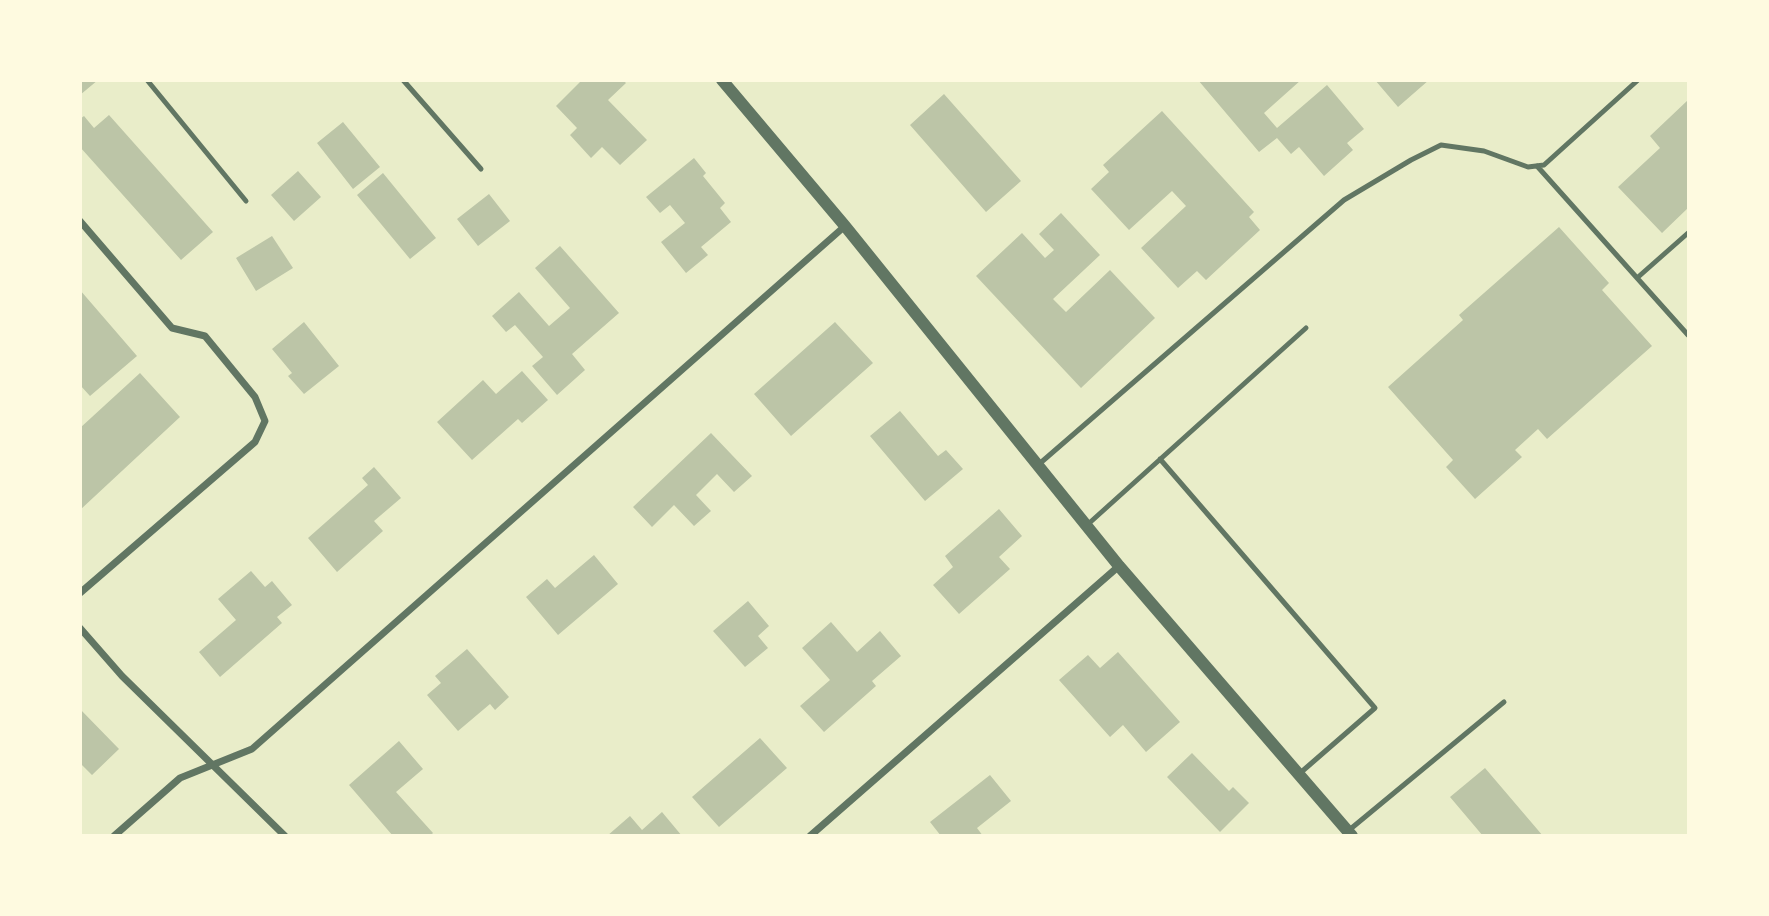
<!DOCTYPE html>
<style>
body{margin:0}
#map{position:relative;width:1769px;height:916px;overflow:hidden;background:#e9edc9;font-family:"Asap Condensed",sans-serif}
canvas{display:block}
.frame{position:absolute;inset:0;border:82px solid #fefae0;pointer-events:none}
</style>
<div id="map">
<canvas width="1769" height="916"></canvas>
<div class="frame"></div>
</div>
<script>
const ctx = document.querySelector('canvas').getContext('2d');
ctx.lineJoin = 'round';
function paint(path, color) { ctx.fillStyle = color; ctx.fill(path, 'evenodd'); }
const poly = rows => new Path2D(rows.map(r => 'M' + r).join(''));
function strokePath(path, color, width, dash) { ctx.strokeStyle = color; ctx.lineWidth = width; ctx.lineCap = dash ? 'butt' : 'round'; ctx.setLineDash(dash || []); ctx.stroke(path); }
const building = poly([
 [80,80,98,80,80,95],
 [582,80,623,80,626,83,608,100,647,140,620,165,602,147,591,158,570,135,577,128,556,106],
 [1198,80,1301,80,1264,113,1277,128,1327,85,1364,129,1347,143,1353,150,1324,176,1299,147,1291,154,1277,138,1259,152],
 [1375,80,1429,80,1398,107],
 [944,94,1021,181,986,212,910,125],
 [1688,100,1688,208,1662,233,1618,187,1660,148,1650,136],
 [1162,111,1254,212,1249,217,1260,230,1206,280,1197,271,1178,288,1141,248,1186,206,1172,191,1129,230,1091,189,1109,172,1103,165],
 [109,115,213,232,181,260,80,147,80,119,84,116,94,128],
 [343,122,380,167,353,189,317,143],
 [694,158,706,173,703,176,725,203,720,208,731,222,701,247,708,255,686,273,661,242,685,223,670,205,660,213,646,197],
 [298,171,321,197,294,221,271,195],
 [383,173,436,238,410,259,357,195],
 [489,194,510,221,478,246,457,219],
 [1061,213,1100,255,1053,299,1066,312,1110,270,1155,318,1081,388,976,276,1022,233,1045,258,1054,250,1039,234],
 [1559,227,1609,283,1602,290,1652,346,1547,439,1538,429,1515,450,1522,457,1475,499,1446,467,1453,460,1388,387,1463,320,1459,315],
 [272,236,293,268,256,291,236,258],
 [560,246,619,313,572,354,585,370,557,395,532,366,543,357,515,325,506,332,492,316,519,292,549,326,570,308,535,268],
 [80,290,137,356,90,396,80,385],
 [304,322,339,366,304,394,288,376,292,373,272,349],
 [835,322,873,363,791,436,754,394],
 [522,371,548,400,522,423,518,419,472,460,437,422,483,380,496,394],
 [140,373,180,417,80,510,80,428],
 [900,411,938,456,946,450,963,469,925,501,870,436],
 [711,433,752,476,734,492,717,474,696,495,711,511,694,526,674,505,652,527,633,507],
 [374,467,401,498,374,521,383,531,337,572,308,538,368,485,362,478],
 [999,509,1022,536,999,557,1010,569,959,614,933,585,953,567,945,556],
 [594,555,618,584,558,635,526,597,547,579,555,588],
 [251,571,265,587,272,581,292,605,277,617,282,623,220,677,199,652,236,620,218,599],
 [748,601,769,626,758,636,768,648,745,667,713,631],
 [831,622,857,652,880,631,901,656,872,681,876,686,824,732,800,706,830,680,802,648],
 [467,649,509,697,495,710,490,704,458,731,427,695,441,683,435,676],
 [1118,652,1180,722,1146,752,1123,725,1110,737,1059,680,1088,655,1100,668],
 [80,709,119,749,92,775,80,763],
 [760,738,787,768,719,827,692,797],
 [399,741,423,769,396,792,433,833,430,836,393,836,349,785],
 [1192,753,1229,791,1233,787,1249,803,1220,832,1167,777],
 [1485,768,1543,836,1483,836,1450,797],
 [990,775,1011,801,977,828,983,836,941,836,930,822],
 [662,812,682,836,607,836,630,816,642,830]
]);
const service = poly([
 [147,80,246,201],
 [403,80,481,169],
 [1537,166,1688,335],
 [1637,278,1688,233],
 [1160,459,1375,708,1299,774],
 [1038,465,1344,200,1411,160,1441,145,1484,151,1528,167,1544,165,1638,80],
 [1086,526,1306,328],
 [1348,831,1504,702]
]);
const minor = poly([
 [80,221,172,328,205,336,255,397,265,421,255,442,80,593],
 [80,628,122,676,285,836],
 [114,836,180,778,252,749,845,226],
 [810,836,1119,566]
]);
const tertiary = poly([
 [722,80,845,226,1119,566,1352,836]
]);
paint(building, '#bcc5a7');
strokePath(service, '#617663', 5);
strokePath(minor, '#617663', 7);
strokePath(tertiary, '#617663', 12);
</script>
